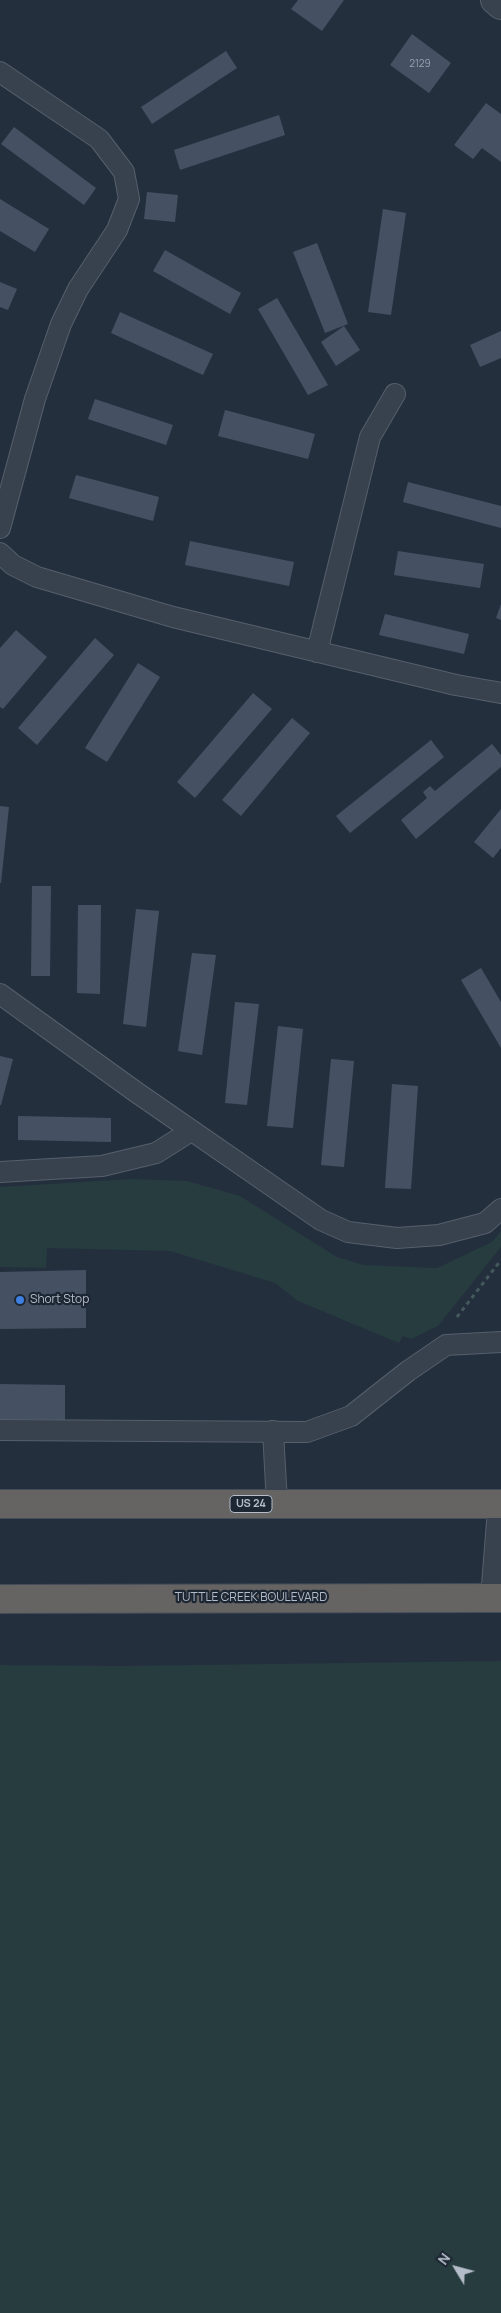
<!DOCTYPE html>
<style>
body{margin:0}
#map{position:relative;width:501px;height:2313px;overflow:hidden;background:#242f3e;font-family:Manrope,sans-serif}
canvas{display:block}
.north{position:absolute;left:431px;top:2243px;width:50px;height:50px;-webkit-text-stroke:4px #1d2633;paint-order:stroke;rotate:307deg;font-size:14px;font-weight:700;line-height:20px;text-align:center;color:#b4bcc9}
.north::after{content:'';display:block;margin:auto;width:18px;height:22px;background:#b4bcc9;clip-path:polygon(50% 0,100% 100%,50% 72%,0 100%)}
</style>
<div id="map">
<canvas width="501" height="2313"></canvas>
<div class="north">N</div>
</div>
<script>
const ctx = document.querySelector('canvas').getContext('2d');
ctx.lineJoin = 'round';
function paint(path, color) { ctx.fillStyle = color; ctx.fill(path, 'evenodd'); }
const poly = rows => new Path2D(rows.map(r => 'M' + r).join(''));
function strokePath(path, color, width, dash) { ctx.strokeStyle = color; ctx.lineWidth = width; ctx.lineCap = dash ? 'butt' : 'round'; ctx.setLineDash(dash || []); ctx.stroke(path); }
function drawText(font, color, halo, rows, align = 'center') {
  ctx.font = font + ' Manrope,sans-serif'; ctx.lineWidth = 4.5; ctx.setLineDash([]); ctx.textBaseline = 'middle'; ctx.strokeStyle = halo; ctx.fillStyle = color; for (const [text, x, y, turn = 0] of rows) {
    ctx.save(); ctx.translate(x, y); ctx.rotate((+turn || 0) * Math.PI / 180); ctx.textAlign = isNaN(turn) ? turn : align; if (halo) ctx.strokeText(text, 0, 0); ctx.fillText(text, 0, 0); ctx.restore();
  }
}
const green = poly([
 [132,1179,187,1181,240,1196,337,1257,364,1265,437,1268,492,1242,501,1231,501,1247,438,1326,411,1339,403,1336,399,1343,298,1301,275,1283,170,1251,47,1248,46,1268,0,1267,0,1187],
 [501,1661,501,2313,0,2313,0,1665,119,1666]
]);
const building = poly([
 [298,0,344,0,322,31,291,9],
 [412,34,451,63,429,93,390,65],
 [226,51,237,68,152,124,141,107],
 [486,103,501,114,501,162,482,148,473,159,454,145],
 [279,115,285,135,180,170,174,150],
 [14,127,96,188,84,205,1,144],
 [147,192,178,195,175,222,144,219],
 [0,199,49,229,35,252,0,231],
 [383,209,406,213,391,315,368,312],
 [317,243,348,324,325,333,293,252],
 [165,250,241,293,230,314,153,271],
 [0,282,17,289,8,310,0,307],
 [277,298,328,385,308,395,258,309],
 [120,312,213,354,203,375,111,333],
 [344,326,360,350,336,366,321,342],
 [501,331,501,358,480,367,470,345],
 [95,399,173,425,166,445,88,419],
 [225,410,315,434,308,459,218,436],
 [76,475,159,497,153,521,69,498],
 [408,482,501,506,501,528,403,502],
 [190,541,294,562,289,586,185,565],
 [398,551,484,564,480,588,394,575],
 [501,604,501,620,496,618],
 [385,614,469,634,464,654,379,635],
 [16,630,47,657,3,709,0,707,0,648],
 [95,638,114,655,37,745,18,728],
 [138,663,160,677,107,762,85,748],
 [253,693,272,709,195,798,177,782],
 [292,718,310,733,241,816,222,800],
 [431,740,444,757,350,833,336,816],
 [492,744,501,755,501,767,416,839,401,820,427,798,423,792,430,786,435,791],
 [0,806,9,807,1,883,0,883],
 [501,809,501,848,493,858,474,842],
 [32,886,51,886,50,976,31,976],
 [78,905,101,905,100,994,77,993],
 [136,909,159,911,146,1027,123,1024],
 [192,953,216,955,202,1055,178,1051],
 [481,968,501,1002,501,1048,461,980],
 [235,1002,259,1004,247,1105,225,1103],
 [278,1026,303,1029,293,1128,267,1126],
 [0,1056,13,1059,1,1105,0,1105],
 [331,1059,354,1061,344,1167,321,1165],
 [392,1084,418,1086,411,1189,385,1188],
 [18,1116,111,1118,111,1142,18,1140],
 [86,1270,86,1328,0,1329,0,1272],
 [0,1384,65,1385,65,1420,0,1419]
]);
const path = poly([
 [457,1317,501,1260]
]);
const service = poly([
 [0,72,99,139,124,172,129,199,117,230,78,289,61,324,35,399,0,528],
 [0,553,13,565,37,577,173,617,456,685,501,693],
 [317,652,370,437,395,394],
 [0,994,136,1092,321,1220,348,1232,397,1238,439,1235,485,1223,501,1209],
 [0,1172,102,1166,156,1153,191,1131],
 [0,1430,307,1432,351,1416,408,1371,446,1345,501,1342],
 [273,1431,277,1504]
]);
const minor = poly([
 [495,0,501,5],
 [495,1598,501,1522]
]);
const trunk = poly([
 [0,1504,501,1504],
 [0,1599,501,1598]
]);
const markers = [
 [20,1300,5,"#3f7fe0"]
];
const numberNames = [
 ["2129",420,64]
];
const shields = [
 [251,1504,42]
];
const shieldNames = [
 ["US 24",251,1504]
];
const poiNames = [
 ["Short Stop",30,1300]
];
const streetNames = [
 ["TUTTLE CREEK BOULEVARD",251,1598]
];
paint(green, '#263c3f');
paint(building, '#455162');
strokePath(service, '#565f6c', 22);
strokePath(minor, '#565f6c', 30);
strokePath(trunk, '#434c59', 30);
strokePath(path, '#44595c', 3, [4, 4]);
strokePath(service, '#38414e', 20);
strokePath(minor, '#38414e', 28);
strokePath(trunk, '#656462', 28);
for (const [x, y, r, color] of markers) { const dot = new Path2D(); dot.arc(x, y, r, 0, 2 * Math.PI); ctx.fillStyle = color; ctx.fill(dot); strokePath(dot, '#1d2633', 2); }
drawText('10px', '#98a1af', null, numberNames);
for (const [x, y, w] of shields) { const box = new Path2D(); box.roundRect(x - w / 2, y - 8.5, w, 17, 4); ctx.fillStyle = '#1d2633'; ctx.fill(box); strokePath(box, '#b4bcc9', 1); }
drawText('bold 11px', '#b4bcc9', null, shieldNames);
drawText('12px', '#b4bcc9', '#1d2633', poiNames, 'left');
drawText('12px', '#b4bcc9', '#1d2633', streetNames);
</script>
